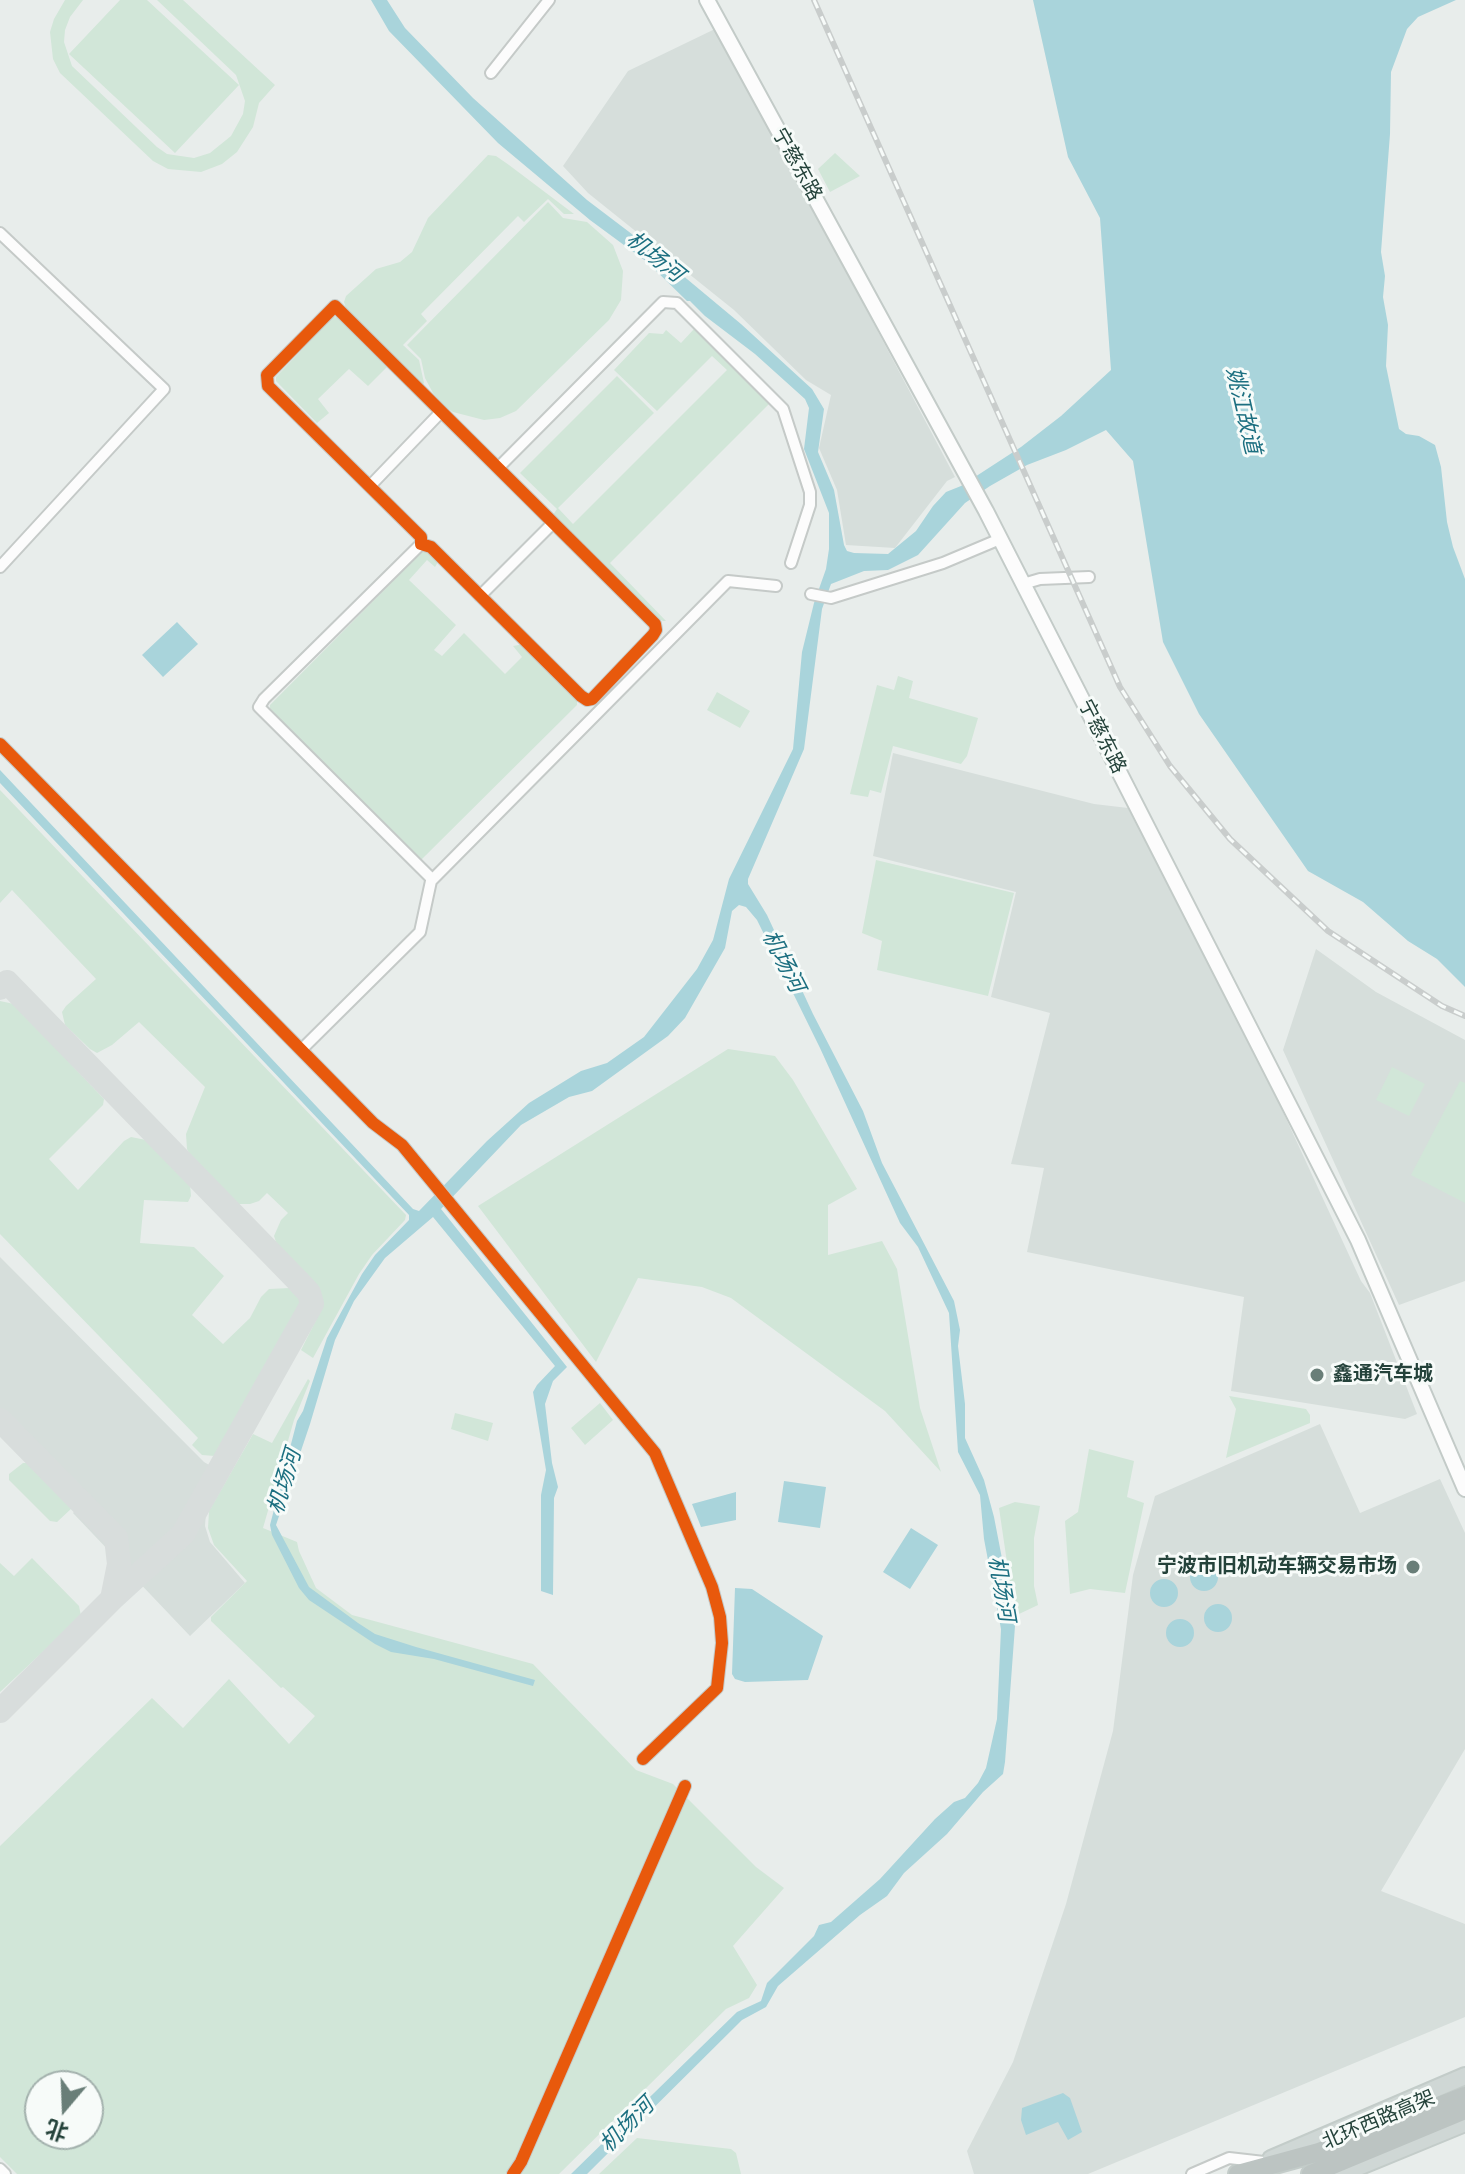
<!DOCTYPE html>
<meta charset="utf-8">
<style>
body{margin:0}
#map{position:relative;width:1465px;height:2174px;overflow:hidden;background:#e8edeb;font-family:"Titillium Web","Noto Sans SC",sans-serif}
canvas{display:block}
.north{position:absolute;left:24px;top:2070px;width:80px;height:80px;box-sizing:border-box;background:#f7fbf9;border:2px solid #a3b1ad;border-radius:50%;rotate:199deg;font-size:22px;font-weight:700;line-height:32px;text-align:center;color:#24423a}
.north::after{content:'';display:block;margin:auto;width:28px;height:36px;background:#697e78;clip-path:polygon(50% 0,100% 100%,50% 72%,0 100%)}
</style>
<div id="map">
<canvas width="1465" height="2174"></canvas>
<div class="north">北</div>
</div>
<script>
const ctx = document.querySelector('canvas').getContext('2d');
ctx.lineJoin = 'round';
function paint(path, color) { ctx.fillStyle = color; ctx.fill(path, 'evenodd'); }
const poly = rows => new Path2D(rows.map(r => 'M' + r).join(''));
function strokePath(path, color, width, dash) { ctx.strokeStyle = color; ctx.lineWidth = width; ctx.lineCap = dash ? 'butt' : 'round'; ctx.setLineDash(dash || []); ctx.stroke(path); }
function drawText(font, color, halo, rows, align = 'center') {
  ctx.font = font + ' "Titillium Web","Noto Sans SC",sans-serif'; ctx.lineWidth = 6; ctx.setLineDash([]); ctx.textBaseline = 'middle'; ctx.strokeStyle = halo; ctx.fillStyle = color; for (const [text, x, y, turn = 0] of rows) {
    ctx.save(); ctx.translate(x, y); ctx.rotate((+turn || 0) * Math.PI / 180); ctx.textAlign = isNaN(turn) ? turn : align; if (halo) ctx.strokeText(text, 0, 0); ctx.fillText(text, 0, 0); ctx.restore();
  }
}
const built = poly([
 [717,28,955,477,947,481,895,548,846,545,837,490,819,448,831,395,806,380,734,310,588,193,563,166,628,71],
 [893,753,1094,804,1128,808,1259,1060,1361,1281,1370,1293,1417,1414,1405,1419,1231,1391,1244,1297,1027,1252,1044,1168,1011,1164,1050,1013,991,997,1016,892,873,856],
 [1316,949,1376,992,1465,1040,1465,1281,1399,1305,1283,1050],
 [0,1257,204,1462,228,1476,206,1512,205,1526,210,1542,245,1583,190,1636,73,1513,77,1509,0,1429],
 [1320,1424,1360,1513,1440,1479,1465,1533,1465,1749,1381,1891,1465,1924,1465,2017,1088,2174,974,2174,967,2151,1013,2062,1066,1904,1113,1731,1133,1575,1155,1496]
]);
const green = poly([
 [65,0,83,0,70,17,65,30,64,42,72,66,157,147,167,154,194,158,210,153,231,136,243,114,245,101,236,75,157,0,183,0,275,85,259,103,253,127,237,152,222,164,201,172,168,169,153,161,60,73,53,59,50,32,54,19],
 [120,0,147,0,239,85,175,153,69,54],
 [835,153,860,176,830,192,818,169],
 [488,155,496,156,509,165,574,214,564,214,548,199,524,222,518,216,421,314,427,321,403,345,419,360,424,383,422,385,346,308,344,302,346,296,376,269,400,262,412,252,428,218],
 [548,202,563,218,587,222,613,245,623,271,621,300,609,320,516,411,500,418,484,420,453,412,444,406,433,393,425,378,421,359,407,345],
 [333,317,343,318,386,363,387,367,368,386,349,369,318,399,329,413,317,423,276,381,276,377],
 [694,329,769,404,610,563,666,621,663,621,655,617,553,515,557,509,520,473,617,376,654,413,558,508,573,524,727,370,712,356,657,411,614,370,649,333,663,334,666,330,681,343],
 [424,550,435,555,438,562,435,567,427,560,409,580,456,625,434,650,442,656,464,633,505,674,522,657,513,646,524,644,577,699,577,705,421,860,270,709,270,705],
 [898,676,913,681,909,698,978,718,967,756,961,764,893,746,881,793,870,790,868,797,850,794,877,685,894,690],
 [717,692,750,711,740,728,707,710],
 [0,790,406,1215,405,1220,372,1255,359,1274,313,1358,301,1350,317,1318,321,1304,318,1293,310,1279,277,1245,274,1236,281,1220,288,1213,267,1193,259,1201,250,1204,239,1204,233,1201,191,1158,187,1149,186,1134,205,1087,139,1022,112,1045,97,1053,90,1049,65,1025,62,1012,66,1006,96,979,12,890,0,903],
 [876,860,1014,893,988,996,877,970,882,941,862,933],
 [0,1001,14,1004,104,1099,103,1105,49,1159,78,1190,124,1141,131,1137,146,1140,190,1184,191,1196,188,1202,144,1200,140,1243,194,1247,224,1276,192,1315,223,1344,250,1318,261,1297,269,1289,290,1288,297,1293,301,1301,302,1308,299,1316,221,1451,215,1456,202,1455,192,1445,198,1438,0,1234],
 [728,1049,775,1056,793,1080,857,1189,828,1205,828,1255,882,1241,897,1269,920,1408,941,1472,885,1411,731,1298,702,1287,638,1278,596,1362,478,1206],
 [1392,1067,1425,1084,1409,1116,1376,1100],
 [1460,1081,1465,1083,1465,1203,1411,1175],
 [308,1379,310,1381,294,1420,263,1528,297,1542,299,1551,316,1588,352,1615,533,1664,636,1770,673,1784,756,1867,784,1888,733,1946,757,1985,749,1998,726,2009,559,2174,17,2174,0,2157,0,1846,152,1698,183,1728,229,1679,289,1744,315,1716,283,1687,281,1688,211,1621,211,1617,247,1581,214,1545,208,1528,209,1511,253,1434,272,1443],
 [40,2086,88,2086,88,2134,40,2134],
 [1229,1396,1306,1409,1310,1415,1310,1423,1226,1458,1236,1409],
 [600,1403,613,1420,585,1445,571,1428],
 [455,1413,493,1423,488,1441,451,1429],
 [1089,1449,1134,1461,1127,1497,1144,1503,1125,1593,1090,1589,1070,1594,1065,1521,1078,1512],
 [23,1463,28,1463,72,1508,57,1522,50,1521,9,1480,9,1474],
 [1015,1502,1040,1506,1034,1538,1034,1586,1038,1605,1019,1614,1014,1610,999,1508],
 [32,1558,79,1606,81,1616,0,1692,0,1563,14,1576],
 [637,2138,731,2149,736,2153,741,2174,599,2174]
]);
const water = poly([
 [371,0,387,0,405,28,473,98,587,200,645,244,741,324,812,389,824,409,818,452,834,490,844,545,847,551,854,553,888,554,916,531,933,506,946,492,961,486,1021,447,1061,416,1111,370,1100,218,1068,157,1033,0,1456,0,1418,17,1407,29,1391,72,1390,134,1381,252,1385,276,1383,297,1388,325,1386,366,1399,429,1406,434,1419,436,1435,445,1441,467,1447,522,1453,547,1465,579,1465,987,1437,959,1408,941,1363,902,1308,871,1199,714,1163,642,1133,461,1106,430,1066,450,1027,465,990,486,965,503,918,555,888,570,864,571,831,584,822,609,804,749,748,879,748,884,767,915,813,1014,863,1111,882,1163,954,1301,960,1330,958,1346,965,1404,965,1438,984,1480,994,1517,1015,1626,1005,1762,1003,1774,983,1792,947,1834,904,1873,887,1896,860,1915,778,1986,766,2007,742,2020,587,2174,571,2174,737,2012,761,2001,767,1983,814,1936,819,1925,831,1922,880,1879,935,1819,954,1802,965,1798,978,1783,986,1768,997,1719,1001,1629,984,1539,980,1495,958,1452,949,1313,918,1247,900,1223,820,1048,757,920,746,907,739,905,732,911,725,948,685,1018,668,1036,592,1091,569,1097,521,1125,441,1209,567,1367,553,1381,545,1404,552,1463,558,1487,554,1498,553,1595,541,1591,541,1495,546,1470,533,1392,537,1385,555,1366,433,1217,385,1258,354,1301,335,1340,310,1424,276,1525,309,1587,358,1623,375,1634,416,1647,535,1680,533,1686,434,1659,391,1652,375,1644,309,1600,299,1588,272,1535,270,1525,297,1421,303,1411,327,1338,362,1274,375,1255,409,1220,409,1215,0,783,0,770,413,1209,419,1211,487,1141,529,1103,581,1071,607,1063,644,1037,697,969,713,940,729,879,793,749,802,652,814,603,826,569,829,549,829,513,804,449,809,408,805,399,755,354,705,316,690,301,687,301,647,262,590,220,498,143,389,31],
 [177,622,198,644,163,677,142,655],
 [784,1481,826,1487,820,1528,778,1522],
 [736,1492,736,1520,701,1527,692,1504],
 [911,1528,938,1545,910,1589,883,1572],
 '1190 1577a14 14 0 1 1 28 0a14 14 0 1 1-28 0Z',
 '1150 1593a14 14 0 1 1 28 0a14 14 0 1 1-28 0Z',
 [735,1588,752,1589,823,1636,808,1680,745,1682,735,1679,732,1674],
 '1204 1618a14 14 0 1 1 28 0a14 14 0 1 1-28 0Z',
 '1166 1633a14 14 0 1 1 28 0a14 14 0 1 1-28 0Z',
 [1063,2093,1070,2098,1082,2132,1068,2140,1058,2122,1026,2135,1021,2120,1022,2108]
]);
const taxiway = poly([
 [0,988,7,982,297,1280,309,1293,312,1304,183,1534,112,1599],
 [0,1420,116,1538,119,1564,112,1599,0,1711]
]);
const street = poly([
 [491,73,549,0],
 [0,233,164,389,0,567],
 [335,306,655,624,656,630,653,635,592,699,587,700,581,696,431,547,421,544,421,537,268,386,267,375,335,306],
 [498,468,663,302,677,303,783,409,810,492,810,505,791,563],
 [370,486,441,412],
 [421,544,264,699,259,707,432,879],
 [1023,584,1040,579,1089,577],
 [811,594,831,598,943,563,1000,539],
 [480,596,553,523],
 [0,744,373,1123,402,1145,655,1453,712,1587,720,1617,722,1643,717,1688,643,1759],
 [301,1050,420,932,431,881,728,581,776,586],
 [0,2169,5,2174],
 [513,2174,521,2162,685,1786],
 [1192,2174,1229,2158,1264,2162]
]);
const secondary = poly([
 [707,0,986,511,1358,1240,1465,1489]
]);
const primary = poly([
 [1271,2159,1465,2076],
 [1341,2174,1465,2123]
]);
const highway = poly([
 [1238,2174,1319,2152,1465,2096],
 [1311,2174,1465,2110]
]);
const rail = poly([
 [814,0,1120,687,1170,766,1230,839,1328,931,1442,1006,1465,1016]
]);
const cycleway = poly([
 [335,306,655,624,656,630,653,635,592,699,587,700,581,696,431,547,421,544,421,537,268,386,267,375,335,306],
 [0,744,373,1123,402,1145,655,1453,712,1587,720,1617,722,1643,717,1688,643,1759],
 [513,2174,521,2162,685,1786]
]);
const markers = [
 [1317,1375,8,"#697e78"],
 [1413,1567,8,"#697e78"]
];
const streetNames = [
 ["宁慈东路",796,165,61],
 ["宁慈东路",1101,737,63],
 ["北环西路高架",1379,2121,-23]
];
const poiNames = [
 ["鑫通汽车城",1333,1375],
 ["宁波市旧机动车辆交易市场",1397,1567,"right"]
];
const waterNames = [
 ["机场河",654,258,39],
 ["姚江故道",1242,411,77],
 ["机场河",782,962,63],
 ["机场河",286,1482,-73],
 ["机场河",1000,1589,80],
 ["机场河",628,2126,-45]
];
paint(built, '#d6dedb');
paint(green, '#d1e6d8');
paint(water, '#a9d4db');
strokePath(taxiway, '#d8dddc', 24);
strokePath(street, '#c5cac8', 14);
strokePath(secondary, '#c3cbc8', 18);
strokePath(primary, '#c3ccc9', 20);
strokePath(highway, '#c3ccc9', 22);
strokePath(street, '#fcfcfc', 10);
strokePath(secondary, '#fcfcfc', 14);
strokePath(primary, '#cfd7d5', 16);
strokePath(highway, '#bcc4c2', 18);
strokePath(rail, '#c9cdcc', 6);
strokePath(rail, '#f7fbf9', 3, [9]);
strokePath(cycleway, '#e8590c', 12);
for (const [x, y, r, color] of markers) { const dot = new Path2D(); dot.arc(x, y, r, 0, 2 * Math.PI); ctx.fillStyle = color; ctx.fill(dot); strokePath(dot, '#f7fbf9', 3); }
drawText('20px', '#24423a', '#f7fbf9', streetNames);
drawText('bold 20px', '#24423a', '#f7fbf9', poiNames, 'left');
drawText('italic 22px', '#1c6f80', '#f7fbf9', waterNames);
</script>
